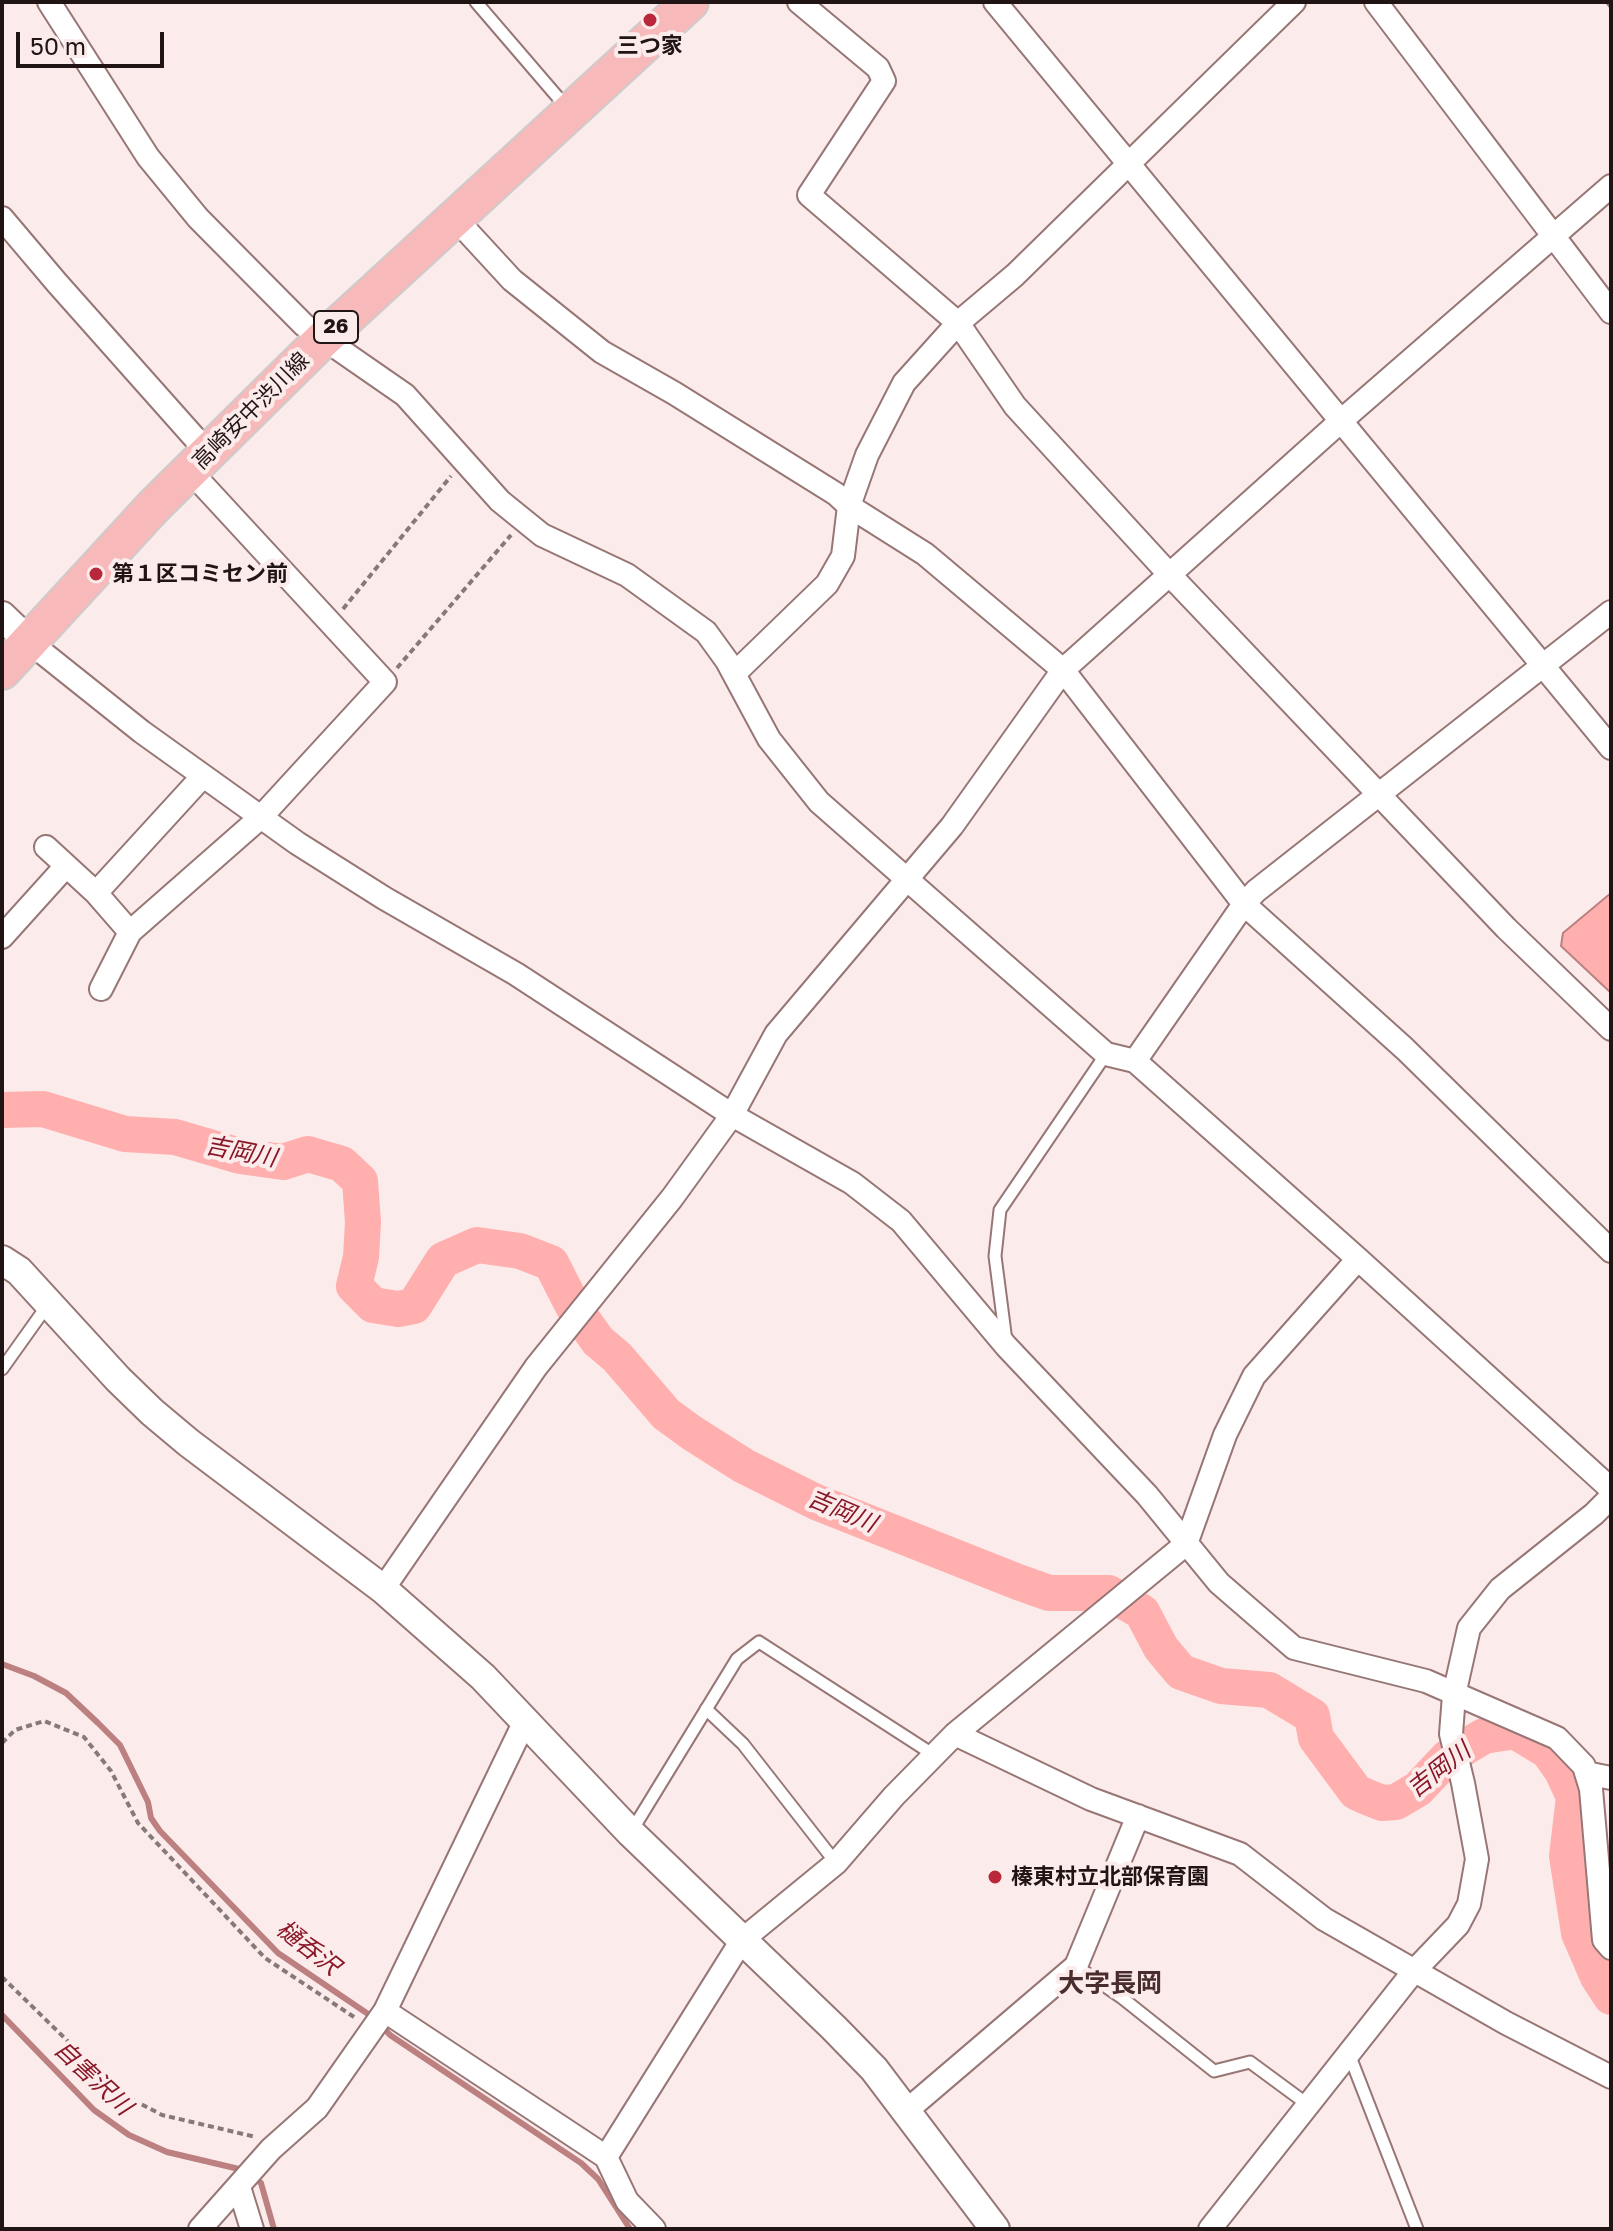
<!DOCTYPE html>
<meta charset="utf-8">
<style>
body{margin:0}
#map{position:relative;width:1613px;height:2231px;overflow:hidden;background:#fbeceb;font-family:"Golos Text",sans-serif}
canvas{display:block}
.frame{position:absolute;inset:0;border:4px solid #211414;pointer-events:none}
.scale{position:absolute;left:16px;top:32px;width:148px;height:36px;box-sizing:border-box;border:4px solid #211414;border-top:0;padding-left:10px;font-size:24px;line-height:28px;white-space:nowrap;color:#211414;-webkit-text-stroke:6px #fbeceb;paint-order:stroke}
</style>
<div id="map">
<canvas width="1613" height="2231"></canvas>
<div class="frame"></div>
<div class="scale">50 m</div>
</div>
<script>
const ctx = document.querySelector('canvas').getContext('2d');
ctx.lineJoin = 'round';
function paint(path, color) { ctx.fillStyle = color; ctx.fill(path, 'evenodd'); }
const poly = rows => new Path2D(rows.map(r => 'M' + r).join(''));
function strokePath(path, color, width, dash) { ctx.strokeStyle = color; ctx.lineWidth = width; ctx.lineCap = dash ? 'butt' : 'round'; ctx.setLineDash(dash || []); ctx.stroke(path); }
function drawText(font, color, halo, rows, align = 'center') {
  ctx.font = font + ' "Golos Text","Noto Sans JP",sans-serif'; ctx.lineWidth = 8; ctx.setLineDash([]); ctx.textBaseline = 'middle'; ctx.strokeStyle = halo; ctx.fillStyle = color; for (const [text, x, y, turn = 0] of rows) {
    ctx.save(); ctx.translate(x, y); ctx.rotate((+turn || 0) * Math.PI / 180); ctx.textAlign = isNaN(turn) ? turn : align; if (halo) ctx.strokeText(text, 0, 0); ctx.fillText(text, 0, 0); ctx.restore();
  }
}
const water = poly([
 [1611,893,1611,993,1561,946,1563,933,1611,893]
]);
const stream = poly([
 [2,1664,34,1676,66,1693,98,1723,120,1745,148,1802,151,1818,160,1831,278,1953,374,2018],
 [2,2015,94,2110,129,2135,167,2152,239,2169,244,2172],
 [382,2026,390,2035,581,2163,598,2179,630,2229],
 [254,2178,261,2183,274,2229]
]);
const river = poly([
 [2,1110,43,1109,125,1134,175,1137,240,1156,283,1162,308,1154,342,1164,360,1181,363,1222,361,1257,354,1286,373,1305,398,1309,414,1306,443,1260,477,1245,520,1251,551,1263,573,1306,598,1341,617,1357,666,1414,692,1433,744,1466,816,1502,1018,1582,1049,1593,1109,1593,1142,1612,1161,1648,1181,1672,1221,1686,1269,1690,1312,1716,1316,1738,1356,1792,1367,1797,1382,1803,1396,1802,1418,1789,1447,1758,1484,1736,1515,1731,1548,1751,1562,1771,1574,1797,1567,1856,1579,1933,1598,1977,1611,1997]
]);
const path = poly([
 [1607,2,1611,7],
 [343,609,451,476],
 [397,668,511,535],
 [2,1743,15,1730,44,1721,84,1737,111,1771,138,1823,265,1958,357,2019],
 [2,1977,122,2094,162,2115,256,2137]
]);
const service = poly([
 [476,2,567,108],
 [1006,1341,995,1256,1000,1210,1106,1054],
 [2,1369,49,1303],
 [706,1709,743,1744,836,1863],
 [631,1832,737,1659,759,1642,934,1755],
 [1076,1966,1121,1997,1214,2071,1250,2062,1307,2104],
 [1349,2054,1417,2229]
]);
const minor = poly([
 [49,2,148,157,198,218,304,325,405,395,500,501,542,535,627,575,706,632,727,661,769,739,819,802,1106,1054,1135,1061,1358,1259,1611,1489],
 [799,2,878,68,884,81,809,195,958,323,1015,406,1169,574,1506,928,1611,1029],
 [995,2,1611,748],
 [1376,2,1611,312],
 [454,217,512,280,602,352,674,393,836,494,849,506,925,554,1063,670,1244,904,1405,1049,1611,1251],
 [2,218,57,283,209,454],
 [28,641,142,732,297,843,384,898,516,974,732,1115,852,1183,901,1221,1006,1346,1147,1495,1219,1583,1294,1648,1426,1681,1557,1738,1584,1766,1591,1789,1604,1940,1611,1948],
 [734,674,827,584,843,556,849,506,867,455,904,383,958,323,1015,275,1294,2],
 [46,847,96,893,203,776],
 [96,893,130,932],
 [2,937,66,866],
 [101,989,130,932,261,817,385,682,191,472],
 [1135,1061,1244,904,1256,891,1611,612],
 [383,1589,536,1367,672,1198,732,1115,776,1034,952,826,1063,670,1342,420,1611,186],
 [955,1734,1091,1799,1240,1854,1324,1919,1506,2023,1611,2077],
 [1586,1773,1611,1778],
 [385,2011,606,2157],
 [905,2112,1076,1966,1138,1816],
 [239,2187,252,2229],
 [200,2229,271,2149,317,2108,385,2011,524,1723],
 [654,2229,627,2201,606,2157,742,1940,836,1863,894,1796,955,1734,1186,1544,1225,1435,1254,1376,1358,1259],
 [1210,2229,1414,1971,1458,1925,1469,1904,1477,1859,1463,1783,1451,1734,1454,1695,1469,1628,1500,1589,1594,1514,1611,1497]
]);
const tertiary = poly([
 [2,616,28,641],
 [2,1260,19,1271,118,1379,152,1412,189,1443,383,1589,483,1677,631,1833,834,2028,874,2069,995,2229]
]);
const primary = poly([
 [2,671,154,506,322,340,690,2]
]);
const markers = [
 [650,20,8,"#b9283a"],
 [96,574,8,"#b9283a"],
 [995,1877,8,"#b9283a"]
];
const shields = [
 [336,327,44]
];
const shieldNames = [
 ["26",336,327]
];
const poiNames = [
 ["三つ家",650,46,"center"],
 ["第１区コミセン前",112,574],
 ["榛東村立北部保育園",1011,1877]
];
const streetNames = [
 ["高崎安中渋川線",251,411,-45]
];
const waterNames = [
 ["吉岡川",241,1152,11],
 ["吉岡川",842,1511,23],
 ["吉岡川",1439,1770,-38],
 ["樋呑沢",308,1948,38],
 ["自害沢川",93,2078,43]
];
const quarterNames = [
 ["大字長岡",1110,1984]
];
paint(water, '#ffafae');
strokePath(water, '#bc8080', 2);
strokePath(stream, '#bc8080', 6);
strokePath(river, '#ffafae', 36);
strokePath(service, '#977675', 15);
strokePath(minor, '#977675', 26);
strokePath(tertiary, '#977675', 32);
strokePath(primary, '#cecbcb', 40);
strokePath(path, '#877978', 4, [6, 4]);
strokePath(service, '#fff', 11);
strokePath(minor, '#fff', 22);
strokePath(tertiary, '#fff', 28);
strokePath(primary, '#f7b9b9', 36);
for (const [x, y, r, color] of markers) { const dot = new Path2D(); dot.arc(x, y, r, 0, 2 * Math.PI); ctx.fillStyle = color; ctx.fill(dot); strokePath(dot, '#fbeceb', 3); }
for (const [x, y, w] of shields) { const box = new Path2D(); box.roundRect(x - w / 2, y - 16, w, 32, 6); ctx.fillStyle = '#fbeceb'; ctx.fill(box); strokePath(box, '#211414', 2); }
drawText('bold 20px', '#211414', null, shieldNames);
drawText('bold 22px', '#211414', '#fbeceb', poiNames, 'left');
drawText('22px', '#211414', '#fbeceb', streetNames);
drawText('italic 24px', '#891727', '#fbeceb', waterNames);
drawText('bold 26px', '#492d2d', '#fbeceb', quarterNames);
</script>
